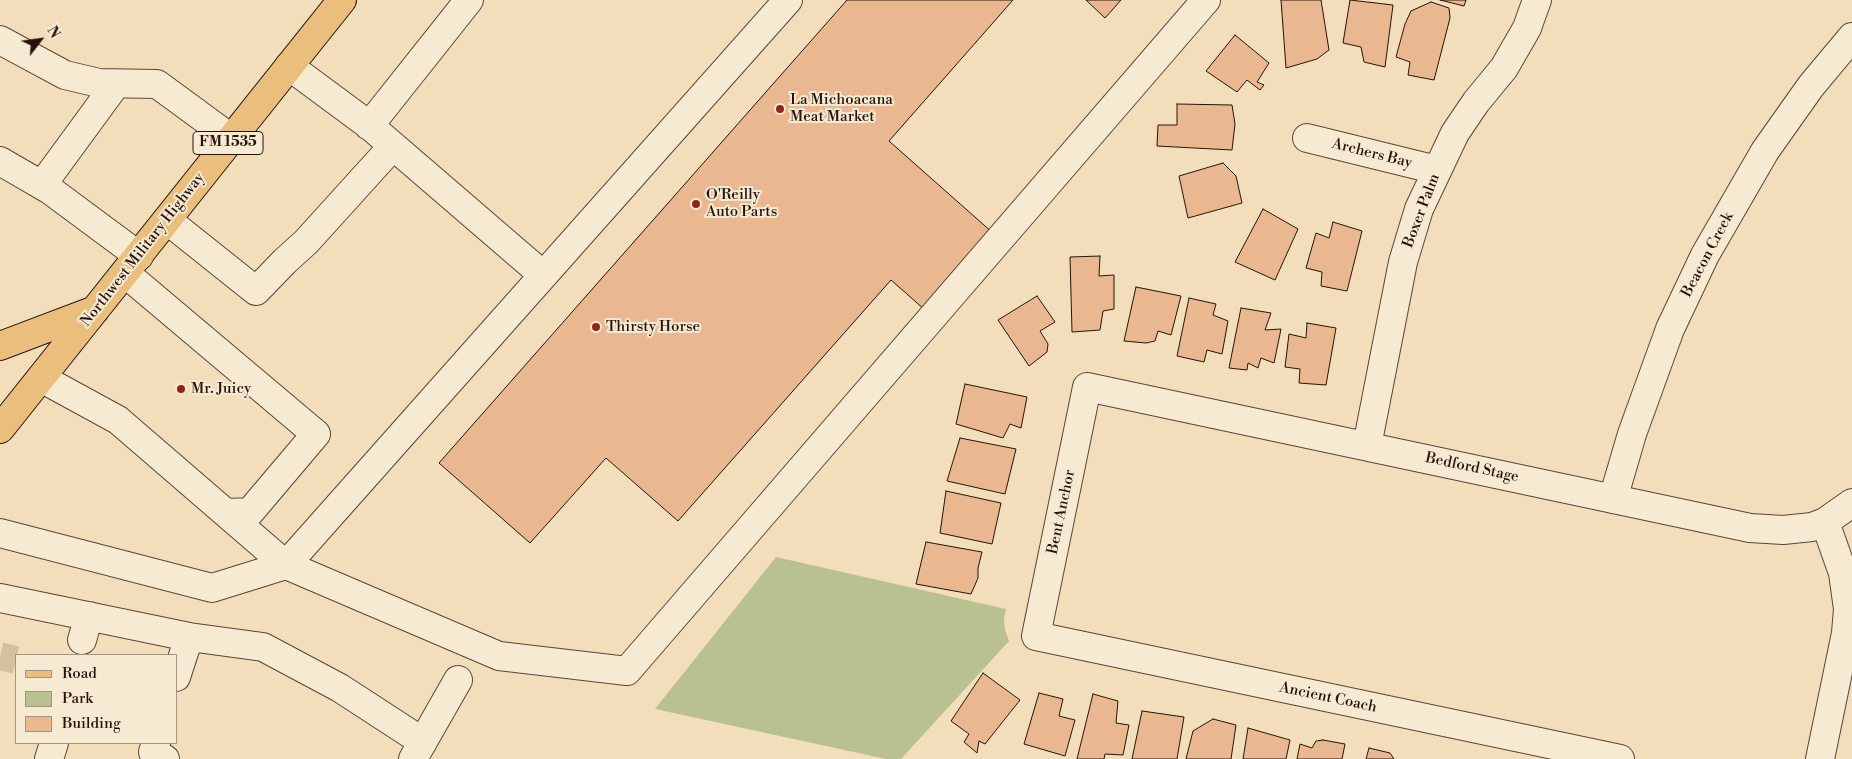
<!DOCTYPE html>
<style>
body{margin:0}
#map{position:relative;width:1852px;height:759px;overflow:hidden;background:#f3debb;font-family:"Libre Bodoni",serif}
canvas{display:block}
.legend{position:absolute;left:15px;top:654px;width:162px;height:90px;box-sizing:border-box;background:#f7ead3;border:1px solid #a39482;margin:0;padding:6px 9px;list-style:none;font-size:15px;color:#261209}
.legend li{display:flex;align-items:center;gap:10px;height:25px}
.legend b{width:25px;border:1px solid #a39482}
.north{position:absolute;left:15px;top:15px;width:50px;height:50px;-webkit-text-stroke:4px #f7ead3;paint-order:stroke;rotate:60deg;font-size:14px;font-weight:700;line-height:20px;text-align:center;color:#261209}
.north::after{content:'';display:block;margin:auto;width:18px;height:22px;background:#261209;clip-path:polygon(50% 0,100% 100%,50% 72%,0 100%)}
</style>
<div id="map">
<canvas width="1852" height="759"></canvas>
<ul class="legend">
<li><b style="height:6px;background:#eabf7e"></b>Road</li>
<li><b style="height:14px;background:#bac191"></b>Park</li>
<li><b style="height:14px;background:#eab890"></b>Building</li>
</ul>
<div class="north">N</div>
</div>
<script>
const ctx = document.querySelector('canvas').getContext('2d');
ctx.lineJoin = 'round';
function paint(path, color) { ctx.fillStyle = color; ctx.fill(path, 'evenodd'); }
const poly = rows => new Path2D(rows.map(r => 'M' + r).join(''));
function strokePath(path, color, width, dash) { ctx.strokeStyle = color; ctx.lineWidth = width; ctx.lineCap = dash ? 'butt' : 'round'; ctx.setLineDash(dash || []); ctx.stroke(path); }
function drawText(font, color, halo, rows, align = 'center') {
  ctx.font = font + ' "Libre Bodoni",serif'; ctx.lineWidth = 4; ctx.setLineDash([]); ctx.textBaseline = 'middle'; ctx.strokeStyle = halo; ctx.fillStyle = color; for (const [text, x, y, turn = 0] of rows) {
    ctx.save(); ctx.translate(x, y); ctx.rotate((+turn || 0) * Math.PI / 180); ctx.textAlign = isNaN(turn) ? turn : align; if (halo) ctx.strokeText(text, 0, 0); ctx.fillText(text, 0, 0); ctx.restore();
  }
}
const green = poly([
 [776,557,1006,609,1004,619,1005,630,1009,641,901,759,886,759,655,709]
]);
const building = poly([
 [847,0,1013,0,889,141,993,233,925,310,891,280,678,521,606,458,530,543,439,463,847,0],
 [1086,0,1121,0,1105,18,1086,0],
 [1281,0,1321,0,1329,50,1317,59,1286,68,1281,0],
 [1350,0,1393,5,1385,67,1364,62,1361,47,1343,43,1350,0],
 [1440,0,1466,0,1464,6,1440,0],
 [1431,2,1449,8,1450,18,1434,80,1408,75,1410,62,1396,57,1405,24,1411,11,1431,2],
 [1235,35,1269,63,1257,82,1264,85,1260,90,1247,80,1237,92,1206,71,1235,35],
 [1177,104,1232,105,1235,124,1232,150,1157,146,1158,125,1177,125,1177,104],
 [1223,163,1236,176,1242,203,1188,218,1179,176,1223,163],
 [1263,209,1298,229,1275,280,1235,262,1263,209],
 [1333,222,1362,231,1347,291,1321,286,1322,272,1306,268,1316,233,1329,238,1333,222],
 [1100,256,1099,276,1114,275,1114,309,1103,311,1100,330,1072,332,1070,257,1100,256],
 [1136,287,1181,296,1171,335,1158,331,1155,341,1146,343,1124,341,1136,287],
 [1037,296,1055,322,1040,331,1048,344,1047,352,1029,366,998,320,1037,296],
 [1189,298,1216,304,1213,315,1228,321,1222,354,1207,350,1204,362,1177,356,1189,298],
 [1241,308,1271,313,1265,330,1281,329,1274,363,1261,358,1258,368,1248,363,1247,370,1229,368,1241,308],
 [1307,323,1336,328,1326,385,1299,383,1300,369,1285,367,1289,334,1306,338,1307,323],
 [965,384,1027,397,1021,428,1010,424,1003,438,956,424,965,384],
 [960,438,1016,449,1005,494,947,481,960,438],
 [946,491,1001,503,992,544,940,533,946,491],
 [926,542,982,552,978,568,978,578,971,594,916,584,926,542],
 [983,673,1020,700,985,744,979,741,977,753,964,742,969,734,951,721,983,673],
 [1039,693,1063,699,1059,716,1075,720,1065,756,1024,744,1039,693],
 [1093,694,1118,701,1116,723,1129,725,1123,755,1105,754,1104,759,1077,759,1093,694],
 [1142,711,1184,717,1177,759,1132,759,1142,711],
 [1213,719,1236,725,1231,759,1186,759,1193,731,1213,719],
 [1248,728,1290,740,1286,759,1243,759,1248,728],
 [1323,740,1345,744,1342,759,1297,759,1300,744,1312,748,1316,741,1323,740],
 [1369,748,1390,753,1394,759,1366,759,1369,748]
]);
const minorTunnel = poly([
 [0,656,16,660]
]);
const minor = poly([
 [788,0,286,565,499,656,627,671,1206,0],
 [0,40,65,75,99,83,157,84,232,139],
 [289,66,370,126,543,275],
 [369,126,469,0],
 [1307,138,1437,170],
 [0,161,50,190,139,256],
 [42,185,116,84],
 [167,220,256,291,285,261,306,242,393,146],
 [125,273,316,434,250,512,226,513],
 [41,378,118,420,286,565],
 [1367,446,1403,262,1419,209,1455,133,1476,102,1504,68,1527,28,1537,0],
 [1613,499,1632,434,1670,329,1705,255,1765,151,1811,86,1852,37],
 [0,533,212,588,286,565],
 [0,598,189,637,176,677],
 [189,637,263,647,340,688,423,742],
 [82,640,89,616],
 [156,743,153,752,165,759],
 [49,759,54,743],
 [413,759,458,680],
 [1620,759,1036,636,1087,387,1750,528,1783,530,1812,527,1825,522,1852,503],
 [1820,759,1846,633,1848,609,1843,573,1825,522]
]);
const major = poly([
 [0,346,95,310],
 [0,429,342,0]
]);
const markers = [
 [780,109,5,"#8f2418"],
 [696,204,5,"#8f2418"],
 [596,327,5,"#8f2418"],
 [181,389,5,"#8f2418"]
];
const shields = [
 [228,143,70]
];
const shieldNames = [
 ["FM 1535",228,143]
];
const poiNames = [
 ["La Michoacana",790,100],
 ["Meat Market",790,117],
 ["O'Reilly",706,195],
 ["Auto Parts",706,212],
 ["Thirsty Horse",606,327],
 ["Mr. Juicy",191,389]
];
const streetNames = [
 ["Archers Bay",1372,154,14],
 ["Boxer Palm",1422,211,-69],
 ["Northwest Military Highway",143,250,-52],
 ["Beacon Creek",1708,255,-62],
 ["Bedford Stage",1472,468,12],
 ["Bent Anchor",1062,512,-78],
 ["Ancient Coach",1328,698,12]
];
paint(green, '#bac191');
paint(building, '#eab890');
strokePath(building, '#261209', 1);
strokePath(minorTunnel, '#d4bfa0', 28, [28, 14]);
strokePath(minor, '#594536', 30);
strokePath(major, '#261209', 30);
strokePath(minor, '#f7ead3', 28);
strokePath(major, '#eabf7e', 28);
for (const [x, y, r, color] of markers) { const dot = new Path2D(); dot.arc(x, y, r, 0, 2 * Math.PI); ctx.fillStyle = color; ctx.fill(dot); strokePath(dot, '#f7ead3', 2); }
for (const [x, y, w] of shields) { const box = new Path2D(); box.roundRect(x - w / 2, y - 11.5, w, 23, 4); ctx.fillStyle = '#f7ead3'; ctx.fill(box); strokePath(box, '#261209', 1); }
drawText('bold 14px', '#261209', null, shieldNames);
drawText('15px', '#261209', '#f7ead3', poiNames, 'left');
drawText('15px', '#261209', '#f7ead3', streetNames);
</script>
